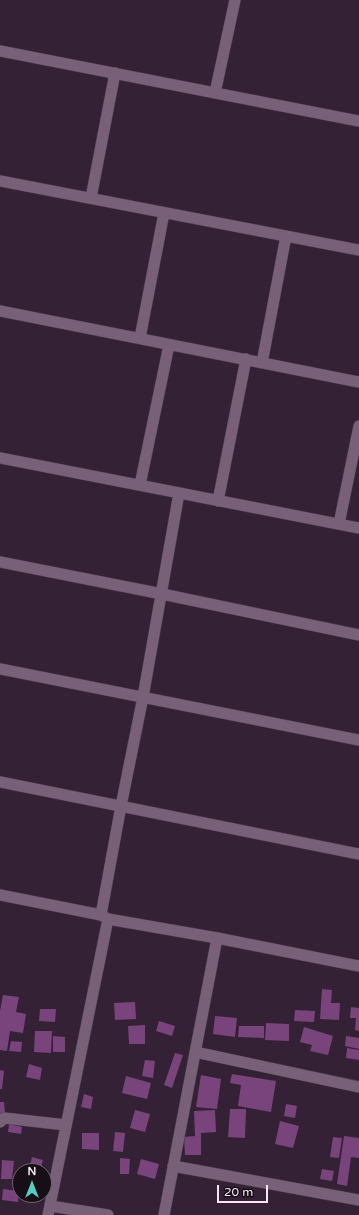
<!DOCTYPE html>
<style>
body{margin:0}
#map{position:relative;width:359px;height:1215px;overflow:hidden;background:#352135;font-family:"Varela Round",sans-serif}
canvas{display:block}
.north{position:absolute;left:12px;top:1163px;width:40px;height:40px;box-sizing:border-box;background:#170e17;border:1px solid #6f646f;border-radius:50%;rotate:0deg;font-size:11px;font-weight:700;line-height:16px;text-align:center;color:#f4e6f4}
.north::after{content:'';display:block;margin:auto;width:14px;height:18px;background:#56cec3;clip-path:polygon(50% 0,100% 100%,50% 72%,0 100%)}
.scale{position:absolute;left:217px;top:1185px;width:51px;height:18px;box-sizing:border-box;border:2px solid #f4e6f4;border-top:0;padding-left:5px;font-size:12px;line-height:14px;white-space:nowrap;color:#f4e6f4;-webkit-text-stroke:3px #170e17;paint-order:stroke}
</style>
<div id="map">
<canvas width="359" height="1215"></canvas>
<div class="north">N</div>
<div class="scale">20 m</div>
</div>
<script>
const ctx = document.querySelector('canvas').getContext('2d');
ctx.lineJoin = 'round';
function paint(path, color) { ctx.fillStyle = color; ctx.fill(path, 'evenodd'); }
const poly = rows => new Path2D(rows.map(r => 'M' + r).join(''));
function strokePath(path, color, width, dash) { ctx.strokeStyle = color; ctx.lineWidth = width; ctx.lineCap = dash ? 'butt' : 'round'; ctx.setLineDash(dash || []); ctx.stroke(path); }
const building = poly([
 [322,989,332,990,331,1003,340,1003,339,1020,320,1019],
 [3,995,19,997,16,1012,26,1014,23,1033,10,1031,7,1051,0,1050,0,1011],
 [135,1002,136,1019,115,1020,114,1003],
 [351,1007,359,1008,359,1031,355,1030,356,1018,350,1018],
 [40,1009,56,1009,55,1022,39,1021],
 [295,1010,315,1011,314,1022,294,1021],
 [215,1016,237,1018,235,1037,213,1034],
 [159,1021,175,1026,172,1036,156,1031],
 [266,1023,289,1024,289,1041,265,1040],
 [145,1025,145,1044,129,1044,128,1026],
 [239,1026,264,1026,264,1038,238,1037],
 [304,1027,333,1036,328,1055,310,1051,312,1045,300,1042],
 [35,1031,52,1031,51,1053,34,1052],
 [53,1036,65,1037,65,1052,53,1052],
 [346,1036,359,1038,359,1049,345,1046],
 [11,1041,22,1042,21,1052,9,1051],
 [347,1048,359,1050,359,1060,346,1058],
 [175,1053,183,1055,172,1088,164,1085],
 [145,1060,155,1061,153,1078,142,1076],
 [29,1064,42,1068,40,1080,26,1077],
 [0,1070,4,1071,2,1089,0,1089],
 [232,1074,276,1081,271,1112,238,1106,241,1085,230,1083],
 [201,1075,221,1079,217,1109,196,1107],
 [126,1076,151,1083,147,1099,122,1093],
 [84,1094,93,1097,91,1109,81,1107],
 [0,1102,4,1102,5,1113,0,1113],
 [286,1104,297,1106,295,1118,284,1116],
 [230,1109,246,1109,245,1138,228,1137],
 [135,1110,150,1114,145,1132,130,1128],
 [215,1110,216,1132,201,1133,201,1155,185,1155,184,1137,195,1136,194,1111],
 [280,1121,299,1126,293,1148,275,1144],
 [9,1124,22,1127,21,1134,8,1132],
 [115,1132,125,1133,123,1152,113,1151],
 [82,1133,99,1133,99,1150,82,1149],
 [344,1136,359,1138,359,1158,351,1157,347,1186,337,1184],
 [333,1137,342,1138,339,1158,330,1157],
 [32,1157,43,1160,40,1171,29,1171],
 [120,1158,130,1159,129,1174,120,1174],
 [141,1159,159,1164,155,1179,137,1174],
 [2,1160,14,1161,12,1179,1,1179],
 [322,1169,334,1171,332,1181,320,1179],
 [3,1189,19,1191,18,1202,2,1200]
]);
const minor = poly([
 [0,51,359,121],
 [215,93,235,0],
 [0,181,359,250],
 [91,198,115,73],
 [0,311,359,382],
 [140,338,164,213],
 [262,363,286,236],
 [0,458,359,528],
 [140,485,169,345],
 [218,501,246,359],
 [339,524,359,426],
 [0,562,162,594,359,635],
 [0,669,359,740],
 [0,782,359,854],
 [101,915,121,806,143,697,179,493],
 [195,1052,359,1087],
 [0,1122,4,1118,66,1125],
 [173,1166,359,1200],
 [50,1206,108,1215],
 [48,1215,108,919],
 [164,1215,217,938]
]);
const tertiary = poly([
 [0,895,101,915,108,919,217,938,359,966]
]);
paint(building, '#79447b');
strokePath(minor, '#503f50', 12);
strokePath(tertiary, '#503f50', 12);
strokePath(minor, '#776078', 11);
strokePath(tertiary, '#776078', 11);
</script>
